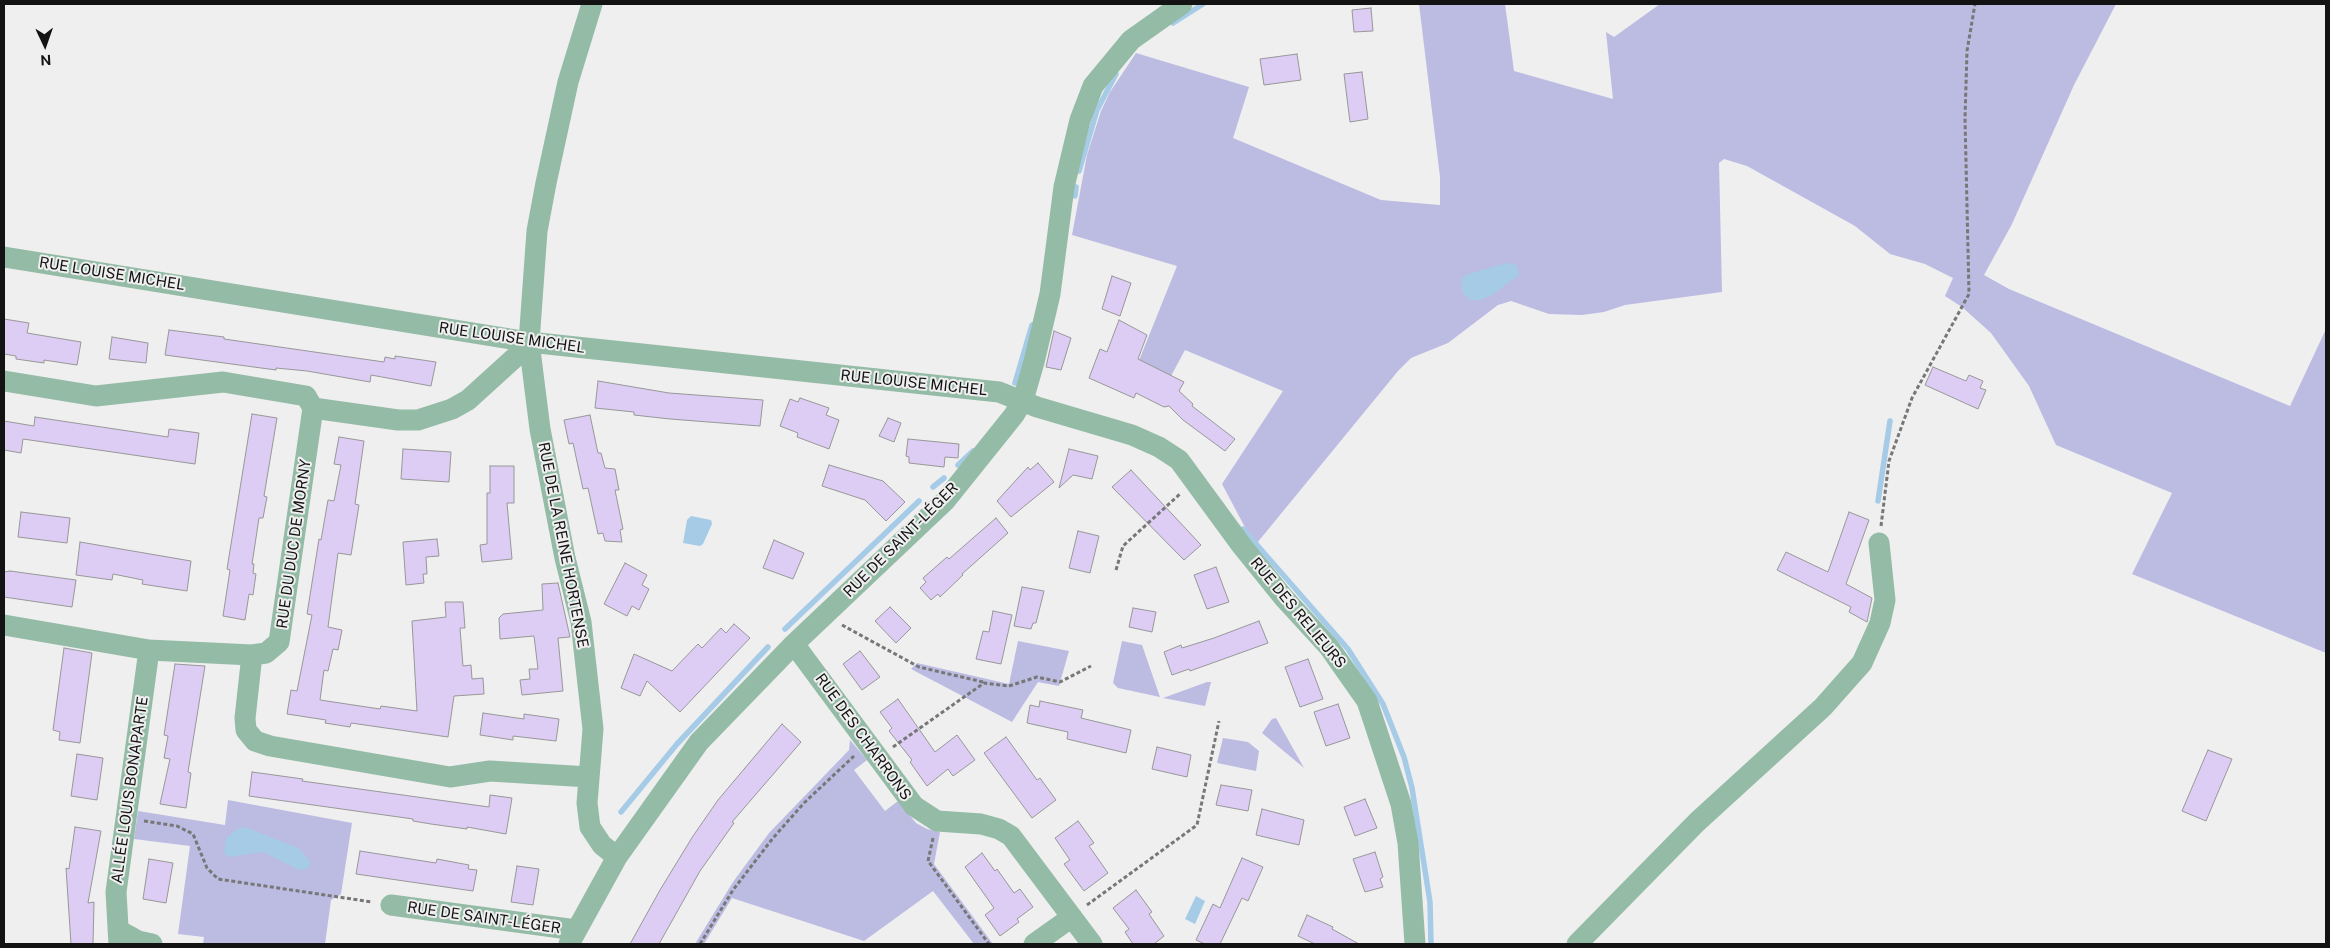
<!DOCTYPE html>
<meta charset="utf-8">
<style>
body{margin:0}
#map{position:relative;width:2330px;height:948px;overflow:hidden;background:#efeff0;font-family:"Public Sans",sans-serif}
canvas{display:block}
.frame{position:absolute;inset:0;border:5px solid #131313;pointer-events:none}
.north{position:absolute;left:20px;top:20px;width:50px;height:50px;-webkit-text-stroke:4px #efeff0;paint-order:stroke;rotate:177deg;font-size:14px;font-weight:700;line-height:20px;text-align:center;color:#131313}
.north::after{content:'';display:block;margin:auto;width:18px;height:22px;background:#131313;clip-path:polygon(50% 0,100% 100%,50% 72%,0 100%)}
</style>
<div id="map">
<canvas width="2330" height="948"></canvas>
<div class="frame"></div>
<div class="north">N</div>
</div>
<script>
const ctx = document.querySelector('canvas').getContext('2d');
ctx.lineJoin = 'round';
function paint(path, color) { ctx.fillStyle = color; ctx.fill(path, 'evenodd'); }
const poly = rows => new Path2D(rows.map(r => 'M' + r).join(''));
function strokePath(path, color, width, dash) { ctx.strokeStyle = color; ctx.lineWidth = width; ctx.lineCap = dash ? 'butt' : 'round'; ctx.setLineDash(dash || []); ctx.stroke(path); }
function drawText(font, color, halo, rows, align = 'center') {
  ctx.font = font + ' "Public Sans",sans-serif'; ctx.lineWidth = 4; ctx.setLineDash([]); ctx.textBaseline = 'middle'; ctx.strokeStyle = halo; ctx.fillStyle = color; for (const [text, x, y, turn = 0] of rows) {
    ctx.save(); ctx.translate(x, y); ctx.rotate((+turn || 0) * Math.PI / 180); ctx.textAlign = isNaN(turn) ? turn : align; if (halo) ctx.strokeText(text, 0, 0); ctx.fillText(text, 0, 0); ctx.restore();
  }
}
const green = poly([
 [1419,4,1505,4,1514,71,1613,99,1606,32,1614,37,1660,4,2116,4,2074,85,2012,224,1984,275,2009,289,2290,406,2326,329,2326,653,2132,574,2172,493,2056,445,2029,386,1991,333,1962,307,1945,296,1953,278,1925,264,1890,254,1855,226,1747,166,1724,159,1719,163,1722,292,1625,305,1604,312,1582,315,1549,314,1511,301,1498,305,1448,343,1411,358,1398,371,1257,543,1247,531,1222,484,1283,391,1185,350,1171,376,1136,368,1177,266,1072,235,1087,155,1101,111,1110,92,1136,53,1249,87,1233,138,1381,200,1440,205,1440,177],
 [1018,641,1069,651,1059,686,1038,682,1012,722,911,669,917,663,1009,684],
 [1122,641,1142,645,1160,697,1118,688,1113,683],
 [1207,682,1211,682,1205,706,1163,698],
 [1276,718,1304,768,1262,733,1272,719],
 [1223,738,1248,742,1259,751,1256,771,1217,763],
 [850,740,867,760,854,770,885,811,898,801,916,823,927,829,940,832,934,864,993,944,974,944,933,891,864,941,732,898,704,944,695,944,733,882,769,833,849,750],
 [228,800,352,823,341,894,331,900,325,944,203,944,204,937,178,934,190,846,134,839,138,811,225,825]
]);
const water = poly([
 [1506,263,1517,265,1519,275,1492,295,1480,300,1470,300,1462,292,1461,279,1468,274],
 [691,516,711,520,712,524,703,544,700,546,683,543,687,520],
 [245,827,298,848,307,857,311,864,307,869,299,870,263,852,229,857,224,853,226,838,237,829],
 [1196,896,1205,901,1195,924,1185,919]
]);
const stream = poly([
 [1173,23,1203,4],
 [1079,171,1097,110,1116,74],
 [1075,196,1076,187],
 [1015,383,1032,325],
 [958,465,973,451],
 [933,487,944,478],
 [1878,501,1890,421],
 [1243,529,1348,649,1383,704,1404,757,1412,788,1430,902,1431,944],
 [785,629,919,501],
 [621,812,677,744,768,647]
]);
const building = poly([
 [1371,8,1373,31,1354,32,1352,10,1371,8],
 [1297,54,1301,80,1264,85,1260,59,1297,54],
 [1362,72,1368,119,1350,122,1344,74,1362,72],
 [1112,276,1131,283,1120,316,1102,309,1112,276],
 [4,319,29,323,27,333,81,342,77,365,44,360,44,363,16,359,16,356,4,354,4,319],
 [1119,320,1147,335,1138,359,1184,382,1179,391,1193,404,1192,406,1235,439,1225,451,1183,420,1169,406,1164,407,1136,393,1134,398,1089,378,1100,349,1107,352,1119,320],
 [169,330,224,337,224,339,384,362,385,357,395,359,395,356,436,362,431,386,371,375,370,382,307,371,276,368,276,370,165,355,169,330],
 [1054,331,1071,338,1061,370,1046,367,1054,331],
 [112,337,148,343,146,363,109,359,112,337],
 [1933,367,1966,381,1969,375,1983,381,1980,388,1986,390,1978,409,1925,385,1933,367],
 [598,381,669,393,763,400,760,426,670,419,634,415,634,412,595,408,598,381],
 [800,398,829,408,826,415,839,420,829,449,797,437,798,433,780,426,790,399,798,402,800,398],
 [252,414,277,418,264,496,267,497,263,518,259,518,252,564,254,564,253,573,256,574,253,595,249,594,245,620,223,616,230,570,227,569,252,414],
 [590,415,598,453,601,453,605,468,615,469,619,490,615,490,623,529,620,530,622,542,605,541,603,533,598,534,588,488,583,489,573,443,569,444,564,420,590,415],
 [35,417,168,437,169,429,199,433,195,464,23,439,21,453,4,450,4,421,34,426,35,417],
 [888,418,901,423,894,442,879,436,888,418],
 [339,437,364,441,355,504,359,505,351,555,338,553,328,627,342,630,338,650,333,649,328,671,324,670,320,700,380,709,381,706,417,711,412,621,446,617,445,602,463,602,465,628,460,628,463,666,471,665,472,679,483,678,484,694,454,696,448,737,351,723,350,727,325,723,326,720,287,714,291,690,297,691,312,615,307,614,319,539,321,540,328,500,334,501,341,465,334,464,339,437],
 [908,439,959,444,958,458,945,457,944,467,909,463,909,457,906,456,908,439],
 [403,449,451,452,449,482,401,479,403,449],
 [1069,449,1098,456,1092,479,1073,475,1059,488,1069,449],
 [1038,463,1054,482,1011,517,997,501,1028,467,1030,470,1038,463],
 [829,465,883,481,905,502,886,521,865,500,822,486,829,465],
 [490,466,514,466,514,503,507,503,512,559,482,562,480,545,487,544,487,493,490,493,490,466],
 [1131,470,1201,545,1184,560,1112,487,1131,470],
 [21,512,70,518,67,543,18,537,21,512],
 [1849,512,1869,520,1846,584,1872,598,1867,622,1849,612,1851,607,1777,570,1786,552,1828,572,1849,512],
 [996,518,1008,533,962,574,963,575,940,597,938,594,931,600,920,588,926,582,923,578,947,557,949,559,996,518],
 [1078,531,1099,536,1090,573,1069,568,1078,531],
 [437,539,439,556,426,557,427,574,423,574,424,583,406,585,403,542,437,539],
 [774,540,804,553,793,579,763,568,774,540],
 [80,542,191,561,187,591,142,584,143,580,113,574,112,580,76,575,80,542],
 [625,563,647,575,642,585,649,589,639,610,632,606,627,616,604,604,625,563],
 [1216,567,1229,602,1207,609,1194,575,1216,567],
 [10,571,76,580,72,607,4,597,4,572,10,571],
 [558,583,570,637,558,638,563,691,522,695,520,680,530,679,529,669,538,669,534,636,500,639,499,618,503,614,543,610,542,584,558,583],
 [1022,587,1044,591,1036,623,1033,623,1031,629,1014,626,1022,587],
 [890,607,911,628,896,643,875,621,890,607],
 [1133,608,1156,612,1152,632,1129,627,1133,608],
 [993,611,1012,615,1001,664,976,659,983,631,989,632,993,611],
 [1259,621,1268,643,1190,671,1189,669,1172,675,1164,652,1181,645,1182,648,1214,638,1259,621],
 [734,624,750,638,680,712,647,681,640,696,621,688,634,654,672,671,698,644,702,648,721,628,726,633,734,624],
 [64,648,92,653,80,743,59,740,60,732,53,730,64,648],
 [860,651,880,677,862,690,843,664,860,651],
 [1308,659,1323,699,1300,707,1285,667,1308,659],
 [175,664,205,666,188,772,191,773,186,808,160,804,170,759,164,758,168,736,164,735,175,664],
 [898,699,935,752,957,735,975,760,953,776,948,769,927,786,910,762,912,760,889,731,892,728,880,712,898,699],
 [1040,701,1083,710,1081,718,1131,730,1126,753,1067,739,1068,732,1027,723,1030,705,1039,707,1040,701],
 [1338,704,1350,738,1326,746,1314,712,1338,704],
 [483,713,524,719,524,714,559,719,556,741,513,736,513,740,480,735,483,713],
 [782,724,801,742,732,822,734,823,700,871,659,944,630,944,660,890,693,836,718,800,782,724],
 [1006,737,1037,780,1040,778,1056,800,1032,818,984,753,1006,737],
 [1157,747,1191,755,1187,777,1152,769,1157,747],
 [2208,750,2232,759,2206,821,2182,811,2208,750],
 [77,754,103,758,97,800,71,796,77,754],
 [252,772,303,779,302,781,489,807,490,795,512,798,506,834,467,827,467,829,431,824,413,821,413,819,249,796,252,772],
 [1221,785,1252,790,1248,811,1216,805,1221,785],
 [1365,799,1377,828,1355,836,1344,807,1365,799],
 [1262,809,1304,820,1299,845,1256,835,1262,809],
 [1078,821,1094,843,1089,846,1108,873,1084,891,1064,864,1070,860,1055,838,1078,821],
 [75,827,101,831,88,903,94,902,93,944,71,944,66,868,69,869,75,827],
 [360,851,436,863,437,859,469,865,468,869,477,870,473,891,356,874,360,851],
 [1375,852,1383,877,1380,879,1383,887,1365,892,1353,859,1375,852],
 [982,853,995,871,997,869,1014,893,1020,889,1033,907,1017,919,1019,922,1000,936,985,915,994,908,965,867,982,853],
 [1242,858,1263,867,1248,901,1242,898,1220,944,1205,944,1196,940,1213,904,1220,908,1242,858],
 [149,859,173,863,166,903,143,899,149,859],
 [517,866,539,869,533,905,511,902,517,866],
 [1136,890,1152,912,1149,914,1164,936,1154,944,1133,944,1125,932,1129,929,1113,908,1136,890],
 [1307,915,1333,927,1332,929,1359,944,1315,944,1298,936,1307,915]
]);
const path = poly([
 [1881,526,1889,461,1912,398,1969,294,1965,118,1967,51,1975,4],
 [1116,570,1123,546,1181,493],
 [842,625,919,667,983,682],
 [893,747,984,683,1009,686,1037,677,1060,682,1091,666],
 [144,821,177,826,193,834,207,868,218,879,372,902],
 [933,838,928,861,989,944],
 [1087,905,1197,825,1219,721],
 [700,944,733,890,773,838,804,803,854,756]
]);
const minor = poly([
 [592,4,568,82,546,183,537,231,529,342,540,429,565,558,581,622,593,729,587,803,590,827,602,845,617,857],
 [4,257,529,342,999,392,1037,407,1132,435,1159,447,1179,460,1242,546,1284,598,1329,647,1367,701,1401,804,1408,843,1415,944],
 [4,381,96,396,223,382,306,396,313,408],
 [4,625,149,650,252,655,266,653,279,642,313,408,398,420,418,420,452,409,468,400,522,351,529,342],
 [794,644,914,806,937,821,981,824,999,829,1011,836,1092,944],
 [252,655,245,718,246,730,255,741,270,746,450,777,490,771,589,777],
 [391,905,576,930],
 [118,930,138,941,152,944],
 [119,944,116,892,149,650],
 [569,944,617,857,699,742,794,644,945,501,1014,415,1023,400,1034,362,1050,294,1064,187,1080,120,1093,86,1131,40,1182,4],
 [1034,944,1072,917],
 [1577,944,1697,822,1823,707,1862,663,1880,623,1885,600,1879,543]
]);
const streetNames = [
 ["RUE LOUISE MICHEL",112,274,9],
 ["RUE LOUISE MICHEL",512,338,8],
 ["RUE LOUISE MICHEL",914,383,6],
 ["RUE DE SAINT-LÉGER",901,540,-45],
 ["RUE DU DUC DE MORNY",294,544,-82],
 ["RUE DE LA REINE HORTENSE",563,545,79],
 ["RUE DES RELIEURS",1298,613,50],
 ["RUE DES CHARRONS",863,737,54],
 ["ALLÉE LOUIS BONAPARTE",130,790,-82],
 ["RUE DE SAINT-LÉGER",484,918,8]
];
paint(green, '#bcbbe2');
paint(water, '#a6cbe7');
strokePath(stream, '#a6cbe7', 5.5);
paint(building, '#ddcdf4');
strokePath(building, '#979797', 1);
strokePath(path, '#777', 3, [4, 2.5]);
strokePath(minor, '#94bba6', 21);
drawText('15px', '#131313', '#efeff0', streetNames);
</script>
